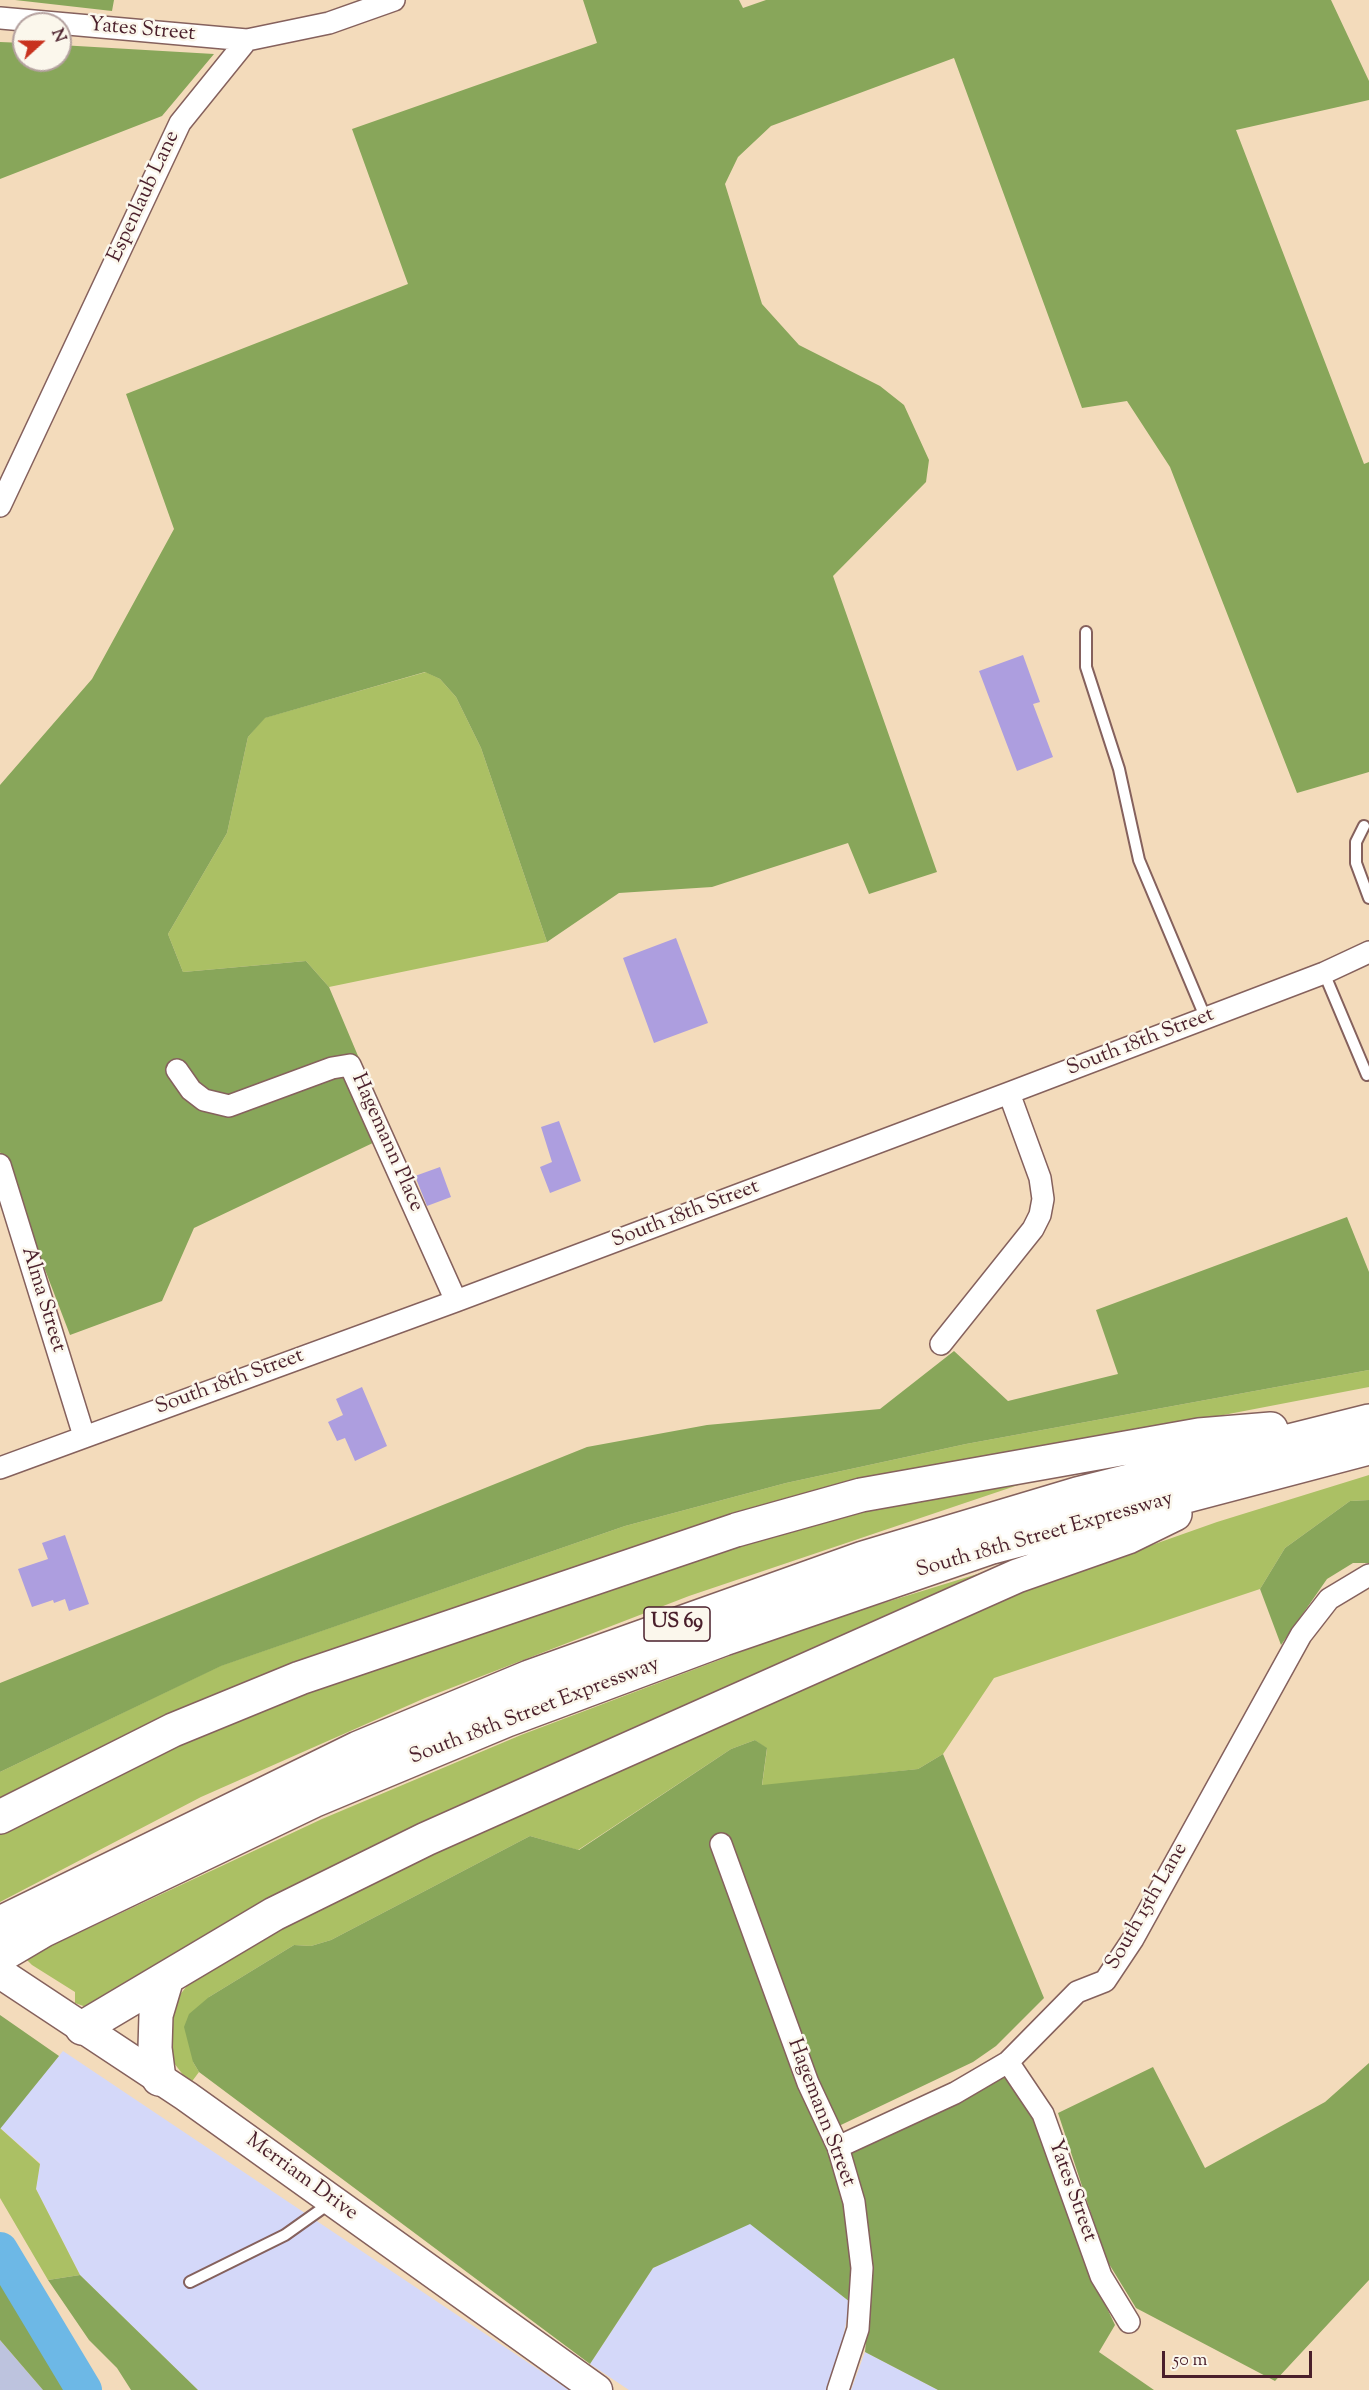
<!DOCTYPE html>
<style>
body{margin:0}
#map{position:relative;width:1369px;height:2390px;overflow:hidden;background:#f3dbbb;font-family:"Sorts Mill Goudy",serif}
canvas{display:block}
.north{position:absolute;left:12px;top:12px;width:60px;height:60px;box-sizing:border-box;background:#fbf7ec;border:2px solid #b4a19f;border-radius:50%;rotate:69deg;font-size:16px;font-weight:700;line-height:24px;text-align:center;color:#4a1f2b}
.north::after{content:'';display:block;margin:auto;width:21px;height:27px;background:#c8321e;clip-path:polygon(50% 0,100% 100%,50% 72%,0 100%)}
.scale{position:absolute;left:1162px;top:2351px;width:150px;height:27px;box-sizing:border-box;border:3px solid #4a1f2b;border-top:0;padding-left:8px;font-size:18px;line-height:21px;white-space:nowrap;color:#4a1f2b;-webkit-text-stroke:4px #fbf7ec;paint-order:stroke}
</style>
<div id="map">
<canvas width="1369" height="2390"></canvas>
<div class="north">N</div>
<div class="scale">50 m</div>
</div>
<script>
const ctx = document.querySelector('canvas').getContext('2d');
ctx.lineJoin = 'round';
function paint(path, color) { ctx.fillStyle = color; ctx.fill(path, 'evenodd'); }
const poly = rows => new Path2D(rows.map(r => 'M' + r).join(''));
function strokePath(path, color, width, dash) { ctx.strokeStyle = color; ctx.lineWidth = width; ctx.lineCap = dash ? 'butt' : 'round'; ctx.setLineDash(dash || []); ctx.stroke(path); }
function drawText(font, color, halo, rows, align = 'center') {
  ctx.font = font + ' "Sorts Mill Goudy",serif'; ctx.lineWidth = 5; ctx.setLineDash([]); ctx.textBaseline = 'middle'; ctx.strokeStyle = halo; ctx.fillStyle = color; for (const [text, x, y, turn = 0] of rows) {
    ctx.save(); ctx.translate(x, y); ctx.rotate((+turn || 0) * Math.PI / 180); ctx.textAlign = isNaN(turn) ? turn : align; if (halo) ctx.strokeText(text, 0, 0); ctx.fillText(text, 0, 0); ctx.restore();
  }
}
const built = poly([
 [63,2051,569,2390,198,2390,80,2275,36,2189,40,2163,0,2128],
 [750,2223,850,2302,838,2365,828,2390,629,2390,590,2364,653,2268],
 [865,2352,938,2390,851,2390]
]);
const industrial = poly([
 [0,2340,43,2390,0,2390]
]);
const green = poly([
 [426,672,440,679,456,697,481,748,547,942,329,987,306,961,183,972,168,934,227,833,248,737,264,718],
 [1369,1370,1369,1387,849,1487,0,1802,0,1772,220,1666,625,1526,786,1483,966,1444],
 [1369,1475,1369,1500,1350,1501,1285,1548,1260,1589,994,1678,943,1754,918,1769,762,1786,767,1749,755,1740,731,1749,578,1850,530,1836,331,1940,311,1946,294,1945,209,1997,193,2062,199,2072,190,2084,174,2063,168,2042,172,2005,193,1978,349,1893,490,1827,1019,1592,1217,1522],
 [1045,1476,689,1596,425,1698,201,1797,0,1902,0,1829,195,1731,767,1529],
 [987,1571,990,1580,86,2007,75,2003,75,1992,32,1965,25,1958,322,1819,521,1735,809,1626],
 [0,2128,40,2164,36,2189,80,2275,48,2280,0,2198]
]);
const forest = poly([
 [15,0,114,0,112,11],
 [583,0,739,0,743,8,766,0,1331,0,1369,81,1369,100,1236,130,1364,464,1369,462,1369,772,1297,793,1170,467,1127,401,1082,408,954,58,771,126,738,157,725,184,762,304,799,345,880,386,904,405,929,460,926,482,833,576,937,872,869,894,848,843,712,887,619,893,547,942,481,748,456,697,440,679,425,672,265,718,248,737,227,833,168,934,183,972,306,961,329,987,390,1132,377,1141,194,1228,162,1301,70,1335,0,1152,0,785,92,679,174,529,126,394,408,284,352,129,597,43],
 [0,42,24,43,24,60,60,60,60,45,214,54,162,116,0,179],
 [1347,1217,1369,1272,1369,1370,966,1444,786,1483,625,1526,221,1666,0,1772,0,1683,587,1447,707,1425,880,1409,954,1351,1008,1401,1118,1374,1096,1310],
 [1369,1500,1369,1563,1353,1563,1327,1579,1281,1645,1260,1589,1285,1548,1350,1501],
 [755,1740,767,1748,762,1785,918,1769,943,1754,1044,1998,996,2046,973,2062,822,2134,845,2199,853,2271,850,2302,750,2224,653,2268,590,2364,199,2072,193,2062,184,2027,189,2014,209,1997,294,1945,311,1946,331,1940,530,1836,579,1850,731,1749],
 [0,2015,59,2056,0,2129],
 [1369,2063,1369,2280,1275,2381,1136,2308,1106,2259,1058,2113,1153,2067,1205,2168,1325,2102],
 [1006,2071,1036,2123,1089,2270,1115,2325,1099,2352,1154,2390,938,2390,865,2352,870,2296,851,2157,853,2147],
 [0,2271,54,2365,71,2390,43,2390,0,2340],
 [80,2275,198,2390,131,2390,117,2368,89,2340,48,2280]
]);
const river = poly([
 [0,2250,84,2390]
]);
const building = poly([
 [1023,655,1040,702,1033,704,1053,757,1017,771,979,671],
 [676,938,708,1023,654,1043,623,958],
 [559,1121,581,1181,550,1193,540,1167,552,1162,541,1127],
 [440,1167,451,1197,427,1206,415,1176],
 [362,1387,387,1446,355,1461,345,1438,337,1441,328,1422,343,1415,336,1399],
 [65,1535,89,1604,69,1611,65,1599,54,1603,53,1600,32,1607,18,1569,48,1559,42,1543]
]);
const service = poly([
 [1086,632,1086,667,1119,769,1139,860,1206,1019],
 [1364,826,1356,842,1356,863,1369,898],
 [1324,973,1367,1075],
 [190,2282,285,2235,330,2203]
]);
const minor = poly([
 [0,18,247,40,329,23,394,0],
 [0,506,180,123,247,40],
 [177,1070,191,1090,204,1100,229,1106,332,1068,350,1065,456,1301],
 [0,1165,84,1436],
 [941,1344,1033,1229,1040,1215,1043,1199,1040,1178,1009,1093],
 [0,1468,456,1301,1009,1093,1324,973,1369,952],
 [721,1844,808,2083,838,2147,854,2202,862,2268,858,2329,838,2390],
 [1008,2062,1043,2114,1101,2276,1129,2322],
 [838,2147,955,2093,1008,2062,1077,1992,1105,1981,1133,1939,1301,1635,1329,1599,1369,1575]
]);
const secondary = poly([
 [0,1973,186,2096,597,2390]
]);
const motorway = poly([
 [0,1817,173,1730,300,1678,736,1530,861,1495,1199,1435,1271,1429],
 [0,1923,358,1748,529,1677,863,1558,1077,1494,1369,1421],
 [0,1956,44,1930,313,1801,507,1720,724,1639,992,1547,1369,1448],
 [82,2028,274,1914,426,1839,1017,1576,1128,1537,1175,1514],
 [159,2079,155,2048,156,2015,167,1978]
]);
const shields = [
 [677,1624,66]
];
const shieldNames = [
 ["US 69",677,1624]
];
const streetNames = [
 ["Yates Street",142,31,5],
 ["Espenlaub Lane",145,197,-65],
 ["South 18th Street",1141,1043,-21],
 ["Hagemann Place",386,1143,66],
 ["South 18th Street",686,1215,-21],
 ["Alma Street",42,1300,73],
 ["South 18th Street",230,1383,-20],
 ["South 18th Street Expressway",1045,1536,-16],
 ["South 18th Street Expressway",535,1712,-21],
 ["South 15th Lane",1148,1907,-60],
 ["Hagemann Street",820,2113,69],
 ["Merriam Drive",301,2178,36],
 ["Yates Street",1071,2191,70]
];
paint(built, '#d4d8f9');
paint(industrial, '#bdc3de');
paint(green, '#abc064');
paint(forest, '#88a65a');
strokePath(river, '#6db8e6', 36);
paint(building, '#ad9edf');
strokePath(service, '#85615d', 14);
strokePath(minor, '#85615d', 24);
strokePath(secondary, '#85615d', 33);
strokePath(motorway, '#85615d', 36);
strokePath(service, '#fff', 10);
strokePath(minor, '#fff', 21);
strokePath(secondary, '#fff', 30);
strokePath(motorway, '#fff', 33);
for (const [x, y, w] of shields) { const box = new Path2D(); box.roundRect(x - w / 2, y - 17, w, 34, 4.5); ctx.fillStyle = '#fbf7ec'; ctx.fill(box); strokePath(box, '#4a1f2b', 1.5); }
drawText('bold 20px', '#4a1f2b', null, shieldNames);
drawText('21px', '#4a1f2b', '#fbf7ec', streetNames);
</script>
